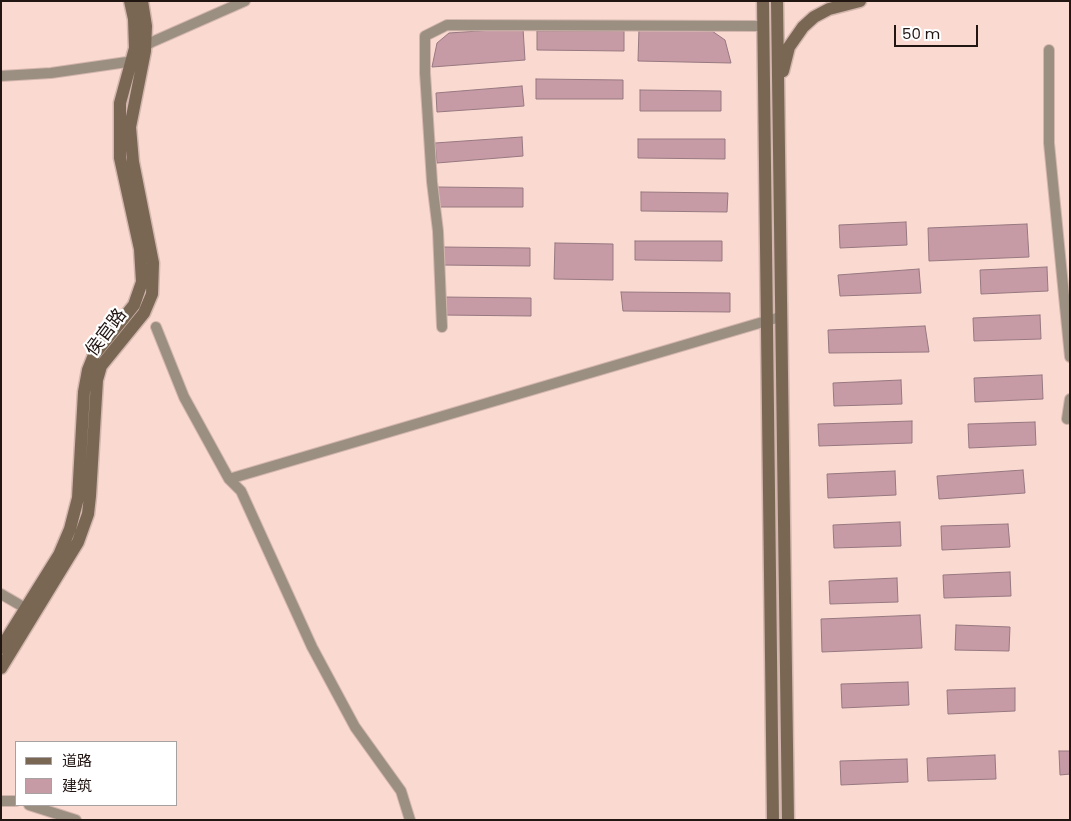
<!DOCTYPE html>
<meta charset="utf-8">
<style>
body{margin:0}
#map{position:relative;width:1071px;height:821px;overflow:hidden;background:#fad9d0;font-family:Poppins,"Noto Sans SC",sans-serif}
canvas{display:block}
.frame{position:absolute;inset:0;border:2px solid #221613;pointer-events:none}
.legend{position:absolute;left:15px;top:741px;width:162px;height:65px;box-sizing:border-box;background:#fff;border:1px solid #a7a2a1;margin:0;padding:6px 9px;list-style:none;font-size:15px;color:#221613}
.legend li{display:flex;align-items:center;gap:10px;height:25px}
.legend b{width:25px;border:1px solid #a7a2a1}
.scale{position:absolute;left:894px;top:25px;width:84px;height:22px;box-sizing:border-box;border:2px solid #221613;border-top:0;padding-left:6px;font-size:15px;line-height:18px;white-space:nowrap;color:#221613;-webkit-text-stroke:4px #fff;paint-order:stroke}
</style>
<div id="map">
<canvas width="1071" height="821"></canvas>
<div class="frame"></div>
<ul class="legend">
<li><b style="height:6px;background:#796754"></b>道路</li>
<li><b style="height:14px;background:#c69ba6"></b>建筑</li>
</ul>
<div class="scale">50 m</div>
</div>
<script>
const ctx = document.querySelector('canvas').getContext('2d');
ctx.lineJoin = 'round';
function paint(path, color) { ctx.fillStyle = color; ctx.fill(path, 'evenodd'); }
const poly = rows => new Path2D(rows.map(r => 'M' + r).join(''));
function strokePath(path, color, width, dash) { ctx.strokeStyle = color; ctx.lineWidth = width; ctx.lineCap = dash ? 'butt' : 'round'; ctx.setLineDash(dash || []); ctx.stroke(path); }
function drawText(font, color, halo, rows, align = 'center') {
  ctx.font = font + ' Poppins,"Noto Sans SC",sans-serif'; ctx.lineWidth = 4.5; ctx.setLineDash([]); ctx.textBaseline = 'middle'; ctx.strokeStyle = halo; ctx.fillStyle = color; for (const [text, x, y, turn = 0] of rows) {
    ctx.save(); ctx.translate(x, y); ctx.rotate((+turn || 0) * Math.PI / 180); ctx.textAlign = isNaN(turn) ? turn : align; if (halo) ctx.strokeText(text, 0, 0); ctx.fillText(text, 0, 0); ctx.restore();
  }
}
const building = poly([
 [523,28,525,60,432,67,437,43,449,33,523,28],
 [639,29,712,31,725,40,731,63,638,61,639,29],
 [537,31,624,31,624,51,537,50,537,31],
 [536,79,623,80,623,99,536,99,536,79],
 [522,86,524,106,437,112,436,93,522,86],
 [640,90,721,91,721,111,640,111,640,90],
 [522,137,523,156,437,163,435,143,522,137],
 [638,139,725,139,725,159,638,158,638,139],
 [436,187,523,188,523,207,436,207,436,187],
 [641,192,728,193,727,212,641,211,641,192],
 [906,222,907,245,840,248,839,225,906,222],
 [1027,224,1029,257,929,261,928,228,1027,224],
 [635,241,722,241,722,261,635,260,635,241],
 [555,243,613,244,613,280,554,279,555,243],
 [441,247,530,248,530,266,441,265,441,247],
 [1047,267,1048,291,981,294,980,270,1047,267],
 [919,269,921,293,840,296,838,275,919,269],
 [621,292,730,293,730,312,623,311,621,292],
 [442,297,531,298,531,316,442,315,442,297],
 [1040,315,1041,339,974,341,973,318,1040,315],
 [925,326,929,352,829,353,828,330,925,326],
 [1042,375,1043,399,975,402,974,378,1042,375],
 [901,380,902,404,834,406,833,383,901,380],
 [912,421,912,443,819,446,818,424,912,421],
 [1035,422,1036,445,969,448,968,424,1035,422],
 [1023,470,1025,493,939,499,937,476,1023,470],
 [895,471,896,495,828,498,827,474,895,471],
 [900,522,901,546,834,548,833,525,900,522],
 [1008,524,1010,547,942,550,941,526,1008,524],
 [1010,572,1011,596,944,598,943,575,1010,572],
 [897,578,898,602,830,604,829,581,897,578],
 [920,615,922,648,822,652,821,619,920,615],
 [956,625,1010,627,1009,651,955,650,956,625],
 [908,682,909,705,842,708,841,684,908,682],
 [1015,688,1015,711,948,714,947,690,1015,688],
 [1059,751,1070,751,1070,774,1060,775,1059,751],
 [995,755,996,779,928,781,927,758,995,755],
 [907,759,908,782,841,785,840,761,907,759]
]);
const street = poly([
 [1049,50,1049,143,1070,357],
 [1,76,51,73,127,62,133,60,145,46,152,42,245,1],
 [156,327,184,397,229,479,241,491,312,647,355,727,401,791,410,820],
 [442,327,438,231,432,182,425,73,425,36,447,25,763,26],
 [1067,419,1070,399],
 [229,479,780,317],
 [1,594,32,612],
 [1,801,16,801],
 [29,805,76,820]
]);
const secondary = poly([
 [763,1,773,820],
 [777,1,788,820],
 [783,71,789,47,803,27,814,17,829,9,860,1],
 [1,648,59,555,70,529,78,498,84,392,88,370,94,355,134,305,142,282,140,249,120,158,120,103,135,48,134,19,130,1],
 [1,668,78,542,88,514,90,496,97,380,101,366,144,313,152,294,153,263,133,162,130,127,145,51,146,26,142,1]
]);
const streetNames = [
 ["侯官路",107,333,-53]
];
paint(building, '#c69ba6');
strokePath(building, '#977880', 1);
strokePath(street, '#d3b6ae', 12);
strokePath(secondary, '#d3b6ae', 15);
strokePath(street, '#9b8f82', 10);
strokePath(secondary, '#796754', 12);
drawText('18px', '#221613', '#fff', streetNames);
</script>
